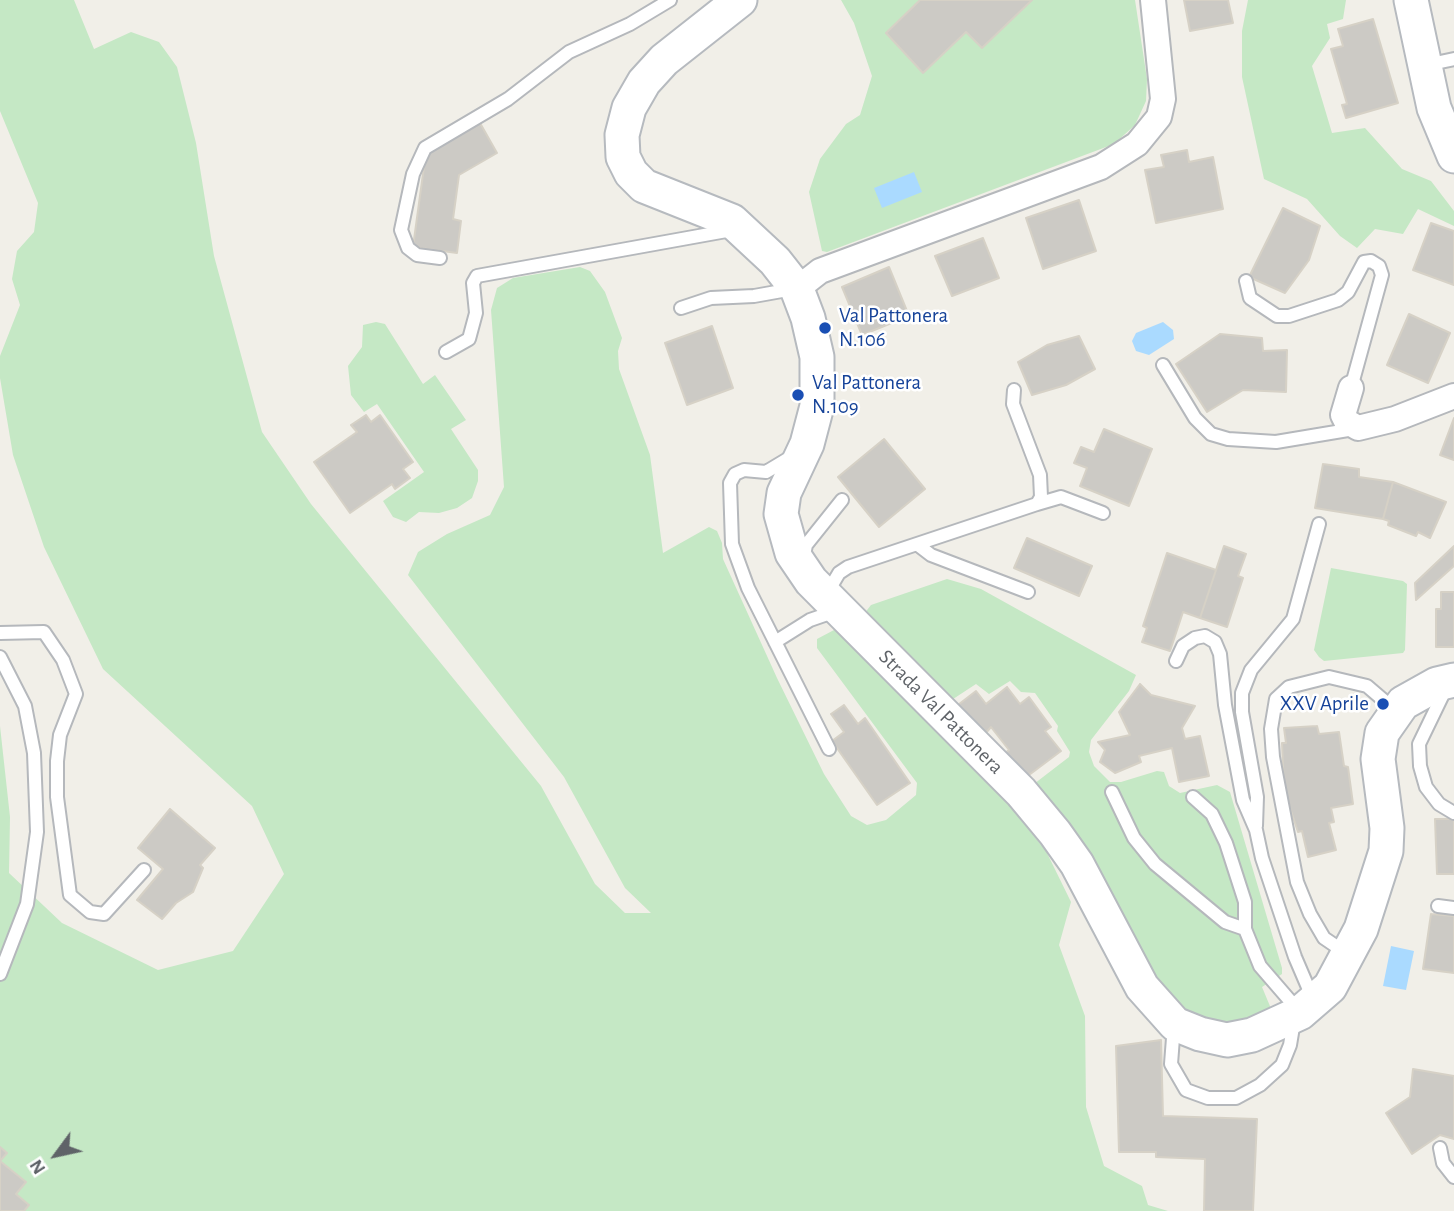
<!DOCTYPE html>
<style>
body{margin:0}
#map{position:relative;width:1454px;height:1211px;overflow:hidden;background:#f1efe8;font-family:"Alegreya Sans",sans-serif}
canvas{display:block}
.north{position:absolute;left:21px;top:1120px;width:70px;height:70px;-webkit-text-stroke:5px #fff;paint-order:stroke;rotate:237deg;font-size:19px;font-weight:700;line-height:28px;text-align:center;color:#5f6368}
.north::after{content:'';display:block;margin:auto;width:24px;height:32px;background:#5f6368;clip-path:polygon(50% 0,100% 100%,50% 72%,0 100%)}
</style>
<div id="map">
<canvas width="1454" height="1211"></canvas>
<div class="north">N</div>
</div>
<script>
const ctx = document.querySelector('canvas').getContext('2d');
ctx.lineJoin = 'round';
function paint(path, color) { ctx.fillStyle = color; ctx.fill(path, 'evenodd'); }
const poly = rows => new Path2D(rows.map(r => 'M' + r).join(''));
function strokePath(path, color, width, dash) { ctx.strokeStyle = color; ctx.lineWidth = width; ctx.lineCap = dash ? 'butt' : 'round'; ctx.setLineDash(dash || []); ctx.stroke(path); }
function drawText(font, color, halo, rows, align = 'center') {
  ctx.font = font + ' "Alegreya Sans",sans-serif'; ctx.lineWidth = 5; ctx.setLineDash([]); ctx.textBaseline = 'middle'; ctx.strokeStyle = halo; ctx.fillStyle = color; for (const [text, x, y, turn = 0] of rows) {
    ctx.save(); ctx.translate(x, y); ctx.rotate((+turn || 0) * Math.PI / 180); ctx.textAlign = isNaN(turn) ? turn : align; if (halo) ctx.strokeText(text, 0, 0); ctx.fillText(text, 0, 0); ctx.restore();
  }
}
const green = poly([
 [0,0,74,0,94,49,131,32,159,42,177,67,196,143,214,256,262,432,311,504,541,786,595,884,625,913,651,913,625,888,564,777,408,575,418,552,447,534,490,515,504,487,491,310,497,288,513,278,580,267,590,271,605,292,622,338,618,351,619,369,650,455,663,553,709,527,717,531,722,543,723,559,777,678,824,774,851,816,867,825,886,820,916,795,917,783,817,648,817,639,834,630,849,639,977,765,1046,851,1071,902,1059,945,1085,1016,1086,1107,1104,1166,1142,1186,1148,1205,1168,1211,0,1211,0,726,10,817,9,873,62,923,158,970,233,951,284,874,252,806,103,669,44,547,13,455,0,378,0,356,20,305,12,279,17,251,34,232,38,203,0,111],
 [841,0,1135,0,1147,79,1146,101,1135,125,1114,144,827,252,822,251,809,192,820,159,846,124,860,115,872,76,854,23],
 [1248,0,1346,0,1343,19,1327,24,1330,38,1312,66,1332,133,1365,128,1402,169,1431,181,1454,211,1454,226,1418,209,1403,234,1375,229,1357,248,1340,236,1307,199,1264,179,1242,77,1242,31],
 [376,322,385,324,423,384,435,375,466,420,451,429,478,470,478,481,472,498,457,508,439,513,419,512,406,522,393,517,383,501,424,472,377,404,364,412,351,395,348,366,362,347,363,325],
 [1331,568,1403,581,1407,584,1405,650,1403,653,1324,661,1319,657,1314,650],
 [947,579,981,589,1136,675,1129,691,1091,740,1089,752,1094,766,1110,782,1121,782,1157,771,1164,772,1169,786,1180,793,1217,785,1230,792,1282,968,1282,974,1262,987,1272,1011,1236,1026,1169,1009,1030,787,1069,757,1070,752,1057,731,1058,726,1035,693,1021,692,1010,681,989,694,976,684,947,703,864,614,871,605]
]);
const water = poly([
 [914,172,922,192,882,208,874,188],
 [1163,322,1173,330,1174,339,1149,355,1136,351,1132,341,1136,333],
 [1391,946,1414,951,1406,990,1383,986]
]);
const building = poly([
 [920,0,1032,0,982,48,966,32,923,73,886,33,920,0],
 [1184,0,1228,0,1233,23,1190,31,1184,0],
 [1373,19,1398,103,1346,118,1342,105,1347,104,1331,49,1343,46,1338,29,1373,19],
 [480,123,497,153,459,175,453,219,461,221,457,253,413,247,426,152,480,123],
 [1187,150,1189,162,1213,157,1223,209,1156,223,1145,170,1164,167,1161,155,1187,150],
 [1079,200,1096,251,1043,269,1026,218,1079,200],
 [1283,208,1320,226,1309,260,1285,293,1249,277,1283,208],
 [1431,223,1454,231,1454,285,1413,270,1431,223],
 [983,238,999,278,952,296,935,256,983,238],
 [889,267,909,316,862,335,842,287,889,267],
 [1409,314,1450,333,1428,383,1387,365,1409,314],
 [712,326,733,388,687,405,665,343,712,326],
 [1220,334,1262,338,1263,351,1287,350,1286,392,1243,390,1207,412,1176,364,1220,334],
 [1079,336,1095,369,1066,385,1032,395,1018,362,1047,345,1079,336],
 [366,415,371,422,380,415,413,462,403,469,410,478,395,489,392,484,350,513,314,462,357,432,351,425,366,415],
 [1454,418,1454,460,1440,455,1454,418],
 [1104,429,1152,449,1129,506,1080,486,1087,468,1074,463,1081,447,1094,452,1104,429],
 [884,439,925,489,879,527,838,477,884,439],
 [1323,464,1359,469,1359,477,1393,482,1383,519,1315,508,1323,464],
 [1393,482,1446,502,1430,538,1418,532,1416,536,1388,525,1389,521,1383,519,1393,482],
 [1027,538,1092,566,1079,596,1014,568,1027,538],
 [1224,546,1246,554,1238,576,1243,578,1227,627,1200,618,1224,546],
 [1454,546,1454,566,1416,600,1415,583,1454,546],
 [1167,553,1216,570,1200,618,1183,612,1170,651,1142,642,1147,628,1143,626,1167,553],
 [1441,592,1454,592,1454,647,1436,647,1436,609,1441,609,1441,592],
 [1140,684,1151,695,1195,706,1182,728,1185,739,1200,736,1209,776,1179,782,1172,748,1139,756,1141,762,1115,773,1100,762,1105,750,1098,742,1130,735,1119,712,1140,684],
 [1007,687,1020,704,1029,697,1051,727,1045,731,1061,751,1025,778,995,760,1009,750,991,727,979,741,954,708,976,691,986,704,1007,687],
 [844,705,858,724,865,718,910,783,877,805,832,741,844,732,831,714,844,705],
 [1317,726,1319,734,1339,732,1344,766,1348,767,1353,804,1331,808,1334,822,1329,823,1336,850,1308,857,1302,831,1298,832,1284,790,1282,743,1286,743,1284,728,1317,726],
 [170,809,215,848,200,865,203,868,193,892,176,903,162,919,137,900,163,869,138,848,170,809],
 [1435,819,1454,819,1454,874,1437,874,1435,819],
 [1431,914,1454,916,1454,973,1423,969,1431,914],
 [1161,1040,1163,1116,1257,1119,1253,1211,1204,1211,1205,1159,1156,1157,1156,1152,1119,1152,1116,1046,1161,1040],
 [1413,1069,1454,1076,1454,1139,1440,1135,1412,1154,1386,1113,1410,1097,1413,1069],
 [0,1147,7,1153,0,1161,26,1182,16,1194,29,1205,24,1211,0,1211,0,1147]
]);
const lane = poly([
 [1426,65,1454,59],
 [440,258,417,255,408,248,401,230,413,174,425,148,508,99,569,52,630,24,670,0],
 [1246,281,1250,298,1277,316,1289,316,1338,300,1348,292,1364,262,1371,261,1379,266,1382,275,1351,388],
 [681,308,711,298,754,296,793,289],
 [446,352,469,339,476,313,473,283,477,276,732,230],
 [1163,365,1195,418,1211,434,1228,439,1276,442,1354,429],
 [791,457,766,472,744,470,735,474,730,483,732,544,748,588,829,749],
 [1037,504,1061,497,1103,513],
 [918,545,931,555,1028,592],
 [803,560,806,545,842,500],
 [826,595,839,573,848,567,1037,504,1041,497,1040,475,1013,404,1014,390],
 [0,633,44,632,63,660,76,694,60,735,57,761,57,797,70,895,90,912,104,914,144,870],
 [775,642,810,620,836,611],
 [0,657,25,706,34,753,37,832,27,904,0,974],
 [1176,661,1183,646,1195,638,1205,636,1215,642,1220,654,1225,705,1243,800,1256,830,1262,858,1295,957,1313,999],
 [1448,684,1419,744,1420,766,1426,787,1439,804,1454,813],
 [1112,792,1134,838,1155,864,1225,922,1245,929],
 [1193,797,1212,814,1226,843,1245,902,1245,929,1260,966,1298,1010],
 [1256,826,1257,797,1242,712,1242,693,1251,670,1293,619,1319,524],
 [1438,906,1454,908],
 [1346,953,1324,938,1310,914,1297,882,1273,757,1271,729,1276,699,1289,687,1329,677,1367,686,1395,710],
 [1174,1025,1171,1064,1186,1090,1208,1098,1236,1098,1260,1085,1282,1065,1290,1045,1294,1021],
 [1440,1148,1443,1163,1454,1177]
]);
const street = poly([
 [797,289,820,271,1101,167,1137,144,1159,117,1163,99,1153,0],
 [1351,388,1343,415,1346,421,1358,428,1395,419,1454,396]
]);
const secondary = poly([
 [740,0,664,60,644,82,629,108,622,135,623,157,631,173,644,186,732,221,775,261,797,289,808,318,817,357,817,406,807,444,784,493,781,514,792,553,811,581,1021,792,1055,833,1077,864,1142,987,1175,1024,1200,1034,1227,1040,1252,1035,1300,1013,1330,987,1361,929,1386,851,1387,828,1378,759,1382,733,1403,703,1437,684,1454,680],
 [1411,0,1434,108,1454,156]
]);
const markers = [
 [825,328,7,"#1a4fb4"],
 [798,395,7,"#1a4fb4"],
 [1383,704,7,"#1a4fb4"]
];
const transitNames = [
 ["Val Pattonera",839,316],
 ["N.106",839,340],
 ["Val Pattonera",812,383],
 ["N.109",812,407],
 ["XXV Aprile",1369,704,"right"]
];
const streetNames = [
 ["Strada Val Pattonera",941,712,45]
];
paint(green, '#c5e8c5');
paint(water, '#aadaff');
paint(building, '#cccac5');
strokePath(building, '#d6d1c6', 2);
strokePath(lane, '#b5b8bc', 16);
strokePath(street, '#b5b8bc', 28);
strokePath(secondary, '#b6babf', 37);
strokePath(lane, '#fff', 12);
strokePath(street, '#fff', 24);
strokePath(secondary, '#fff', 33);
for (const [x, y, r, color] of markers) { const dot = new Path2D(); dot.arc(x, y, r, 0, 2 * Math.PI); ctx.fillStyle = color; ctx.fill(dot); strokePath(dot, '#fff', 2.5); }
drawText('21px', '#164399', '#fff', transitNames, 'left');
drawText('21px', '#5f6368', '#fff', streetNames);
</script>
